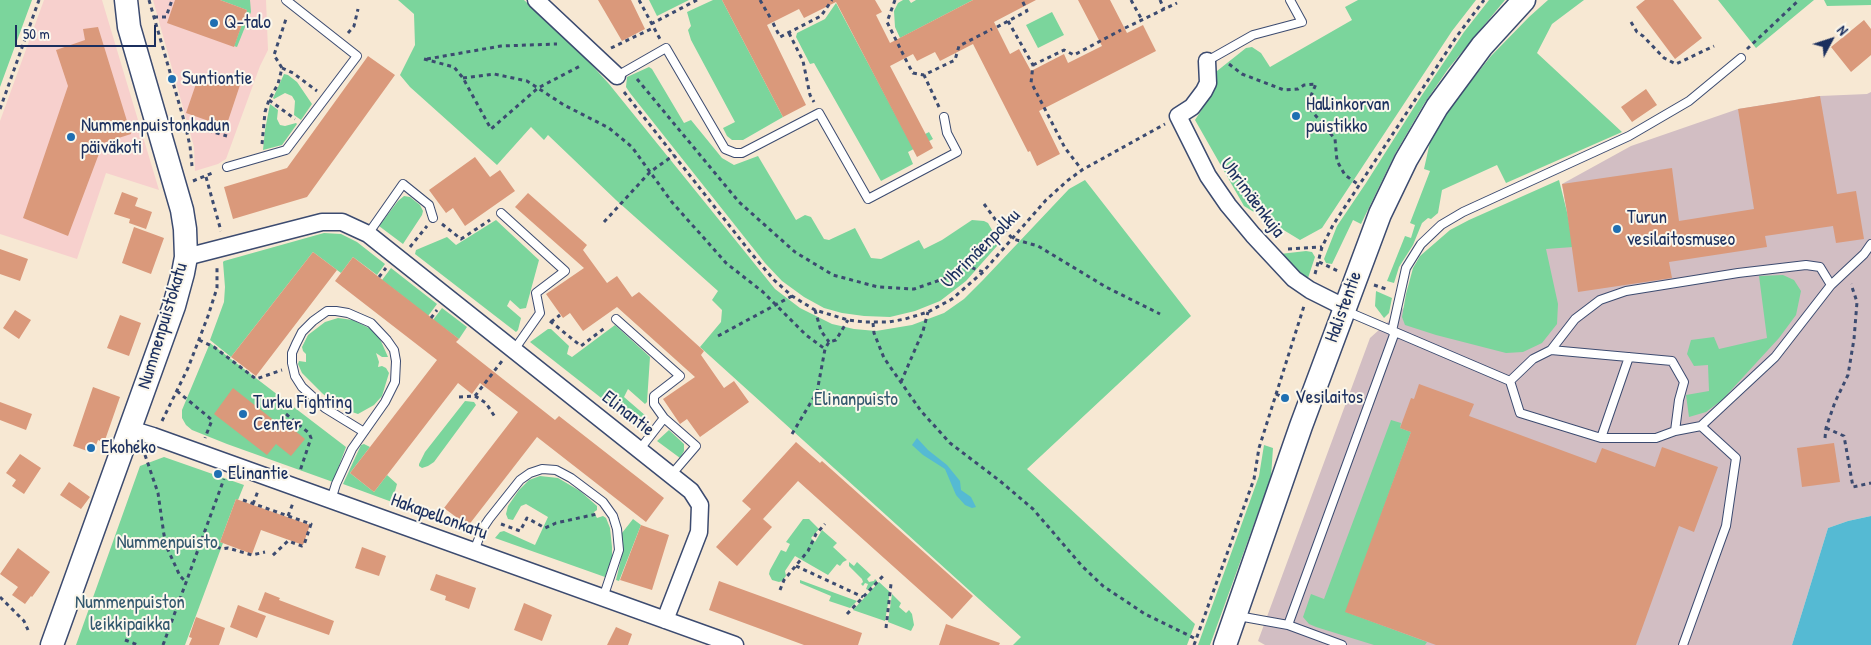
<!DOCTYPE html>
<meta charset="utf-8">
<style>
body{margin:0}
#map{position:relative;width:1871px;height:645px;overflow:hidden;background:#f7e8d3;font-family:"Patrick Hand",sans-serif}
canvas{display:block}
.north{position:absolute;left:1806px;top:15px;width:50px;height:50px;-webkit-text-stroke:4px #fbf7ec;paint-order:stroke;rotate:50deg;font-size:14px;font-weight:700;line-height:20px;text-align:center;color:#1b2f5e}
.north::after{content:'';display:block;margin:auto;width:18px;height:22px;background:#1b2f5e;clip-path:polygon(50% 0,100% 100%,50% 72%,0 100%)}
.scale{position:absolute;left:15px;top:25px;width:141px;height:22px;box-sizing:border-box;border:2px solid #1b2f5e;border-top:0;padding-left:6px;font-size:15px;line-height:18px;white-space:nowrap;color:#1b2f5e;-webkit-text-stroke:4px #fbf7ec;paint-order:stroke}
</style>
<div id="map">
<canvas width="1871" height="645"></canvas>
<div class="north">N</div>
<div class="scale">50 m</div>
</div>
<script>
const ctx = document.querySelector('canvas').getContext('2d');
ctx.lineJoin = 'round';
function paint(path, color) { ctx.fillStyle = color; ctx.fill(path, 'evenodd'); }
const poly = rows => new Path2D(rows.map(r => 'M' + r).join(''));
function strokePath(path, color, width, dash) { ctx.strokeStyle = color; ctx.lineWidth = width; ctx.lineCap = dash ? 'butt' : 'round'; ctx.setLineDash(dash || []); ctx.stroke(path); }
function drawText(font, color, halo, rows, align = 'center') {
  ctx.font = font + ' "Patrick Hand",sans-serif'; ctx.lineWidth = 4; ctx.setLineDash([]); ctx.textBaseline = 'middle'; ctx.strokeStyle = halo; ctx.fillStyle = color; for (const [text, x, y, turn = 0] of rows) {
    ctx.save(); ctx.translate(x, y); ctx.rotate((+turn || 0) * Math.PI / 180); ctx.textAlign = isNaN(turn) ? turn : align; if (halo) ctx.strokeText(text, 0, 0); ctx.fillText(text, 0, 0); ctx.restore();
  }
}
const built = poly([
 [44,0,102,0,159,190,106,173,77,259,0,234,0,121],
 [153,0,266,0,268,50,260,66,226,159,218,164,195,171,194,147]
]);
const industrial = poly([
 [1871,92,1871,516,1848,521,1828,528,1792,645,1265,645,1258,641,1370,338,1461,256,1567,212,1562,184,1631,146,1738,109,1820,96,1867,94]
]);
const green = poly([
 [0,0,32,0,0,87],
 [220,0,250,0,251,12,237,47,234,46,247,10],
 [398,0,524,0,571,42,609,84,775,289,800,308,832,324,854,329,876,331,912,325,944,313,964,299,983,280,1069,189,1085,180,1191,316,1027,469,1195,624,1187,645,1013,645,1021,637,700,347,721,322,722,310,712,300,718,291,616,200,548,135,544,140,531,127,497,165,410,87,400,75,415,45,414,14],
 [649,0,689,0,657,16],
 [713,0,722,0,783,117,743,140,732,140,727,136,723,128,735,122,691,40,688,30,691,26,687,12],
 [903,0,909,0,911,3,916,0,973,0,900,38,895,27,894,11,898,3],
 [1358,0,1476,0,1452,31,1322,228,1300,240,1244,206,1195,120,1206,103,1217,71,1246,48,1252,47,1261,53,1270,67,1352,20,1345,7],
 [1489,0,1505,0,1448,69,1424,104,1395,154,1361,224,1353,220,1332,264,1326,263,1324,259,1337,226,1366,183,1418,101,1464,32],
 [1548,0,1584,0,1552,24,1537,53,1622,132,1506,183,1497,165,1442,190,1438,213,1431,219,1428,218,1422,223,1413,245,1399,267,1394,283,1387,281,1405,236,1411,238,1415,225,1410,223,1430,171,1424,169,1430,142,1445,114,1491,56,1529,17],
 [1718,0,1814,0,1756,48],
 [1824,0,1871,0,1871,5,1827,6],
 [836,3,910,142,929,132,933,139,908,152,913,164,881,181,814,63,810,64,796,37,797,33,825,19],
 [1052,12,1064,35,1038,48,1026,25],
 [649,67,652,69,684,123,691,120,722,158,734,165,758,156,796,220,805,215,811,217,824,239,829,240,855,228,871,258,881,259,919,240,924,249,942,240,972,220,984,221,988,223,992,230,997,246,966,281,940,301,915,311,890,317,864,316,842,313,824,308,804,297,782,281,765,263,630,93,626,87,627,77],
 [284,74,288,75,297,82,312,104,301,120,294,115,295,101,292,96,285,93,274,99,273,98],
 [270,104,278,110,277,119,280,125,285,126,296,123,297,124,282,145,263,150,265,130],
 [1559,180,1567,212,1573,247,1546,249,1558,304,1557,324,1542,343,1523,352,1506,353,1436,335,1405,325,1402,317,1406,294,1413,268,1420,256,1450,230,1469,220],
 [404,196,410,197,420,205,423,211,422,215,403,244,379,226,398,201],
 [496,220,539,260,526,308,520,309,510,300,507,306,521,318,518,330,516,332,415,254,416,250,447,237,456,245],
 [324,233,341,234,357,242,385,264,377,275,353,257,341,273,313,252,231,357,210,340,224,302,225,287,223,262,224,261],
 [1306,251,1312,252,1315,257,1308,278,1295,271,1280,254],
 [391,268,437,304,428,316,382,280],
 [1783,275,1794,280,1801,291,1796,315,1779,338,1722,400,1706,412,1689,417,1686,395,1709,391,1708,365,1694,366,1687,354,1691,340,1714,337,1719,349,1767,338,1759,276],
 [1376,291,1392,298,1389,313,1384,318,1375,306],
 [442,308,467,327,459,339,433,320],
 [338,318,353,320,371,329,380,339,388,357,382,357,376,353,379,362,378,367,382,366,386,368,389,373,382,396,374,405,358,414,346,410,323,394,302,373,298,364,299,361,306,362,306,354,303,351,302,347,308,335,325,322],
 [615,325,650,357,647,402,645,404,628,389,624,397,646,416,642,430,530,342,548,329,551,329,569,346,567,354,572,357],
 [210,343,346,447,333,482,227,444,192,430,186,425,182,418,182,410],
 [465,401,474,402,476,405,434,462,428,466,422,468,419,466,419,464,425,452],
 [1391,420,1401,423,1400,428,1411,432,1346,612,1427,642,1425,645,1374,645,1316,627,1309,624,1303,617,1311,594,1324,599],
 [669,430,684,444,684,451,680,458,657,441],
 [364,444,370,447,350,473,374,492,387,475,397,484,392,502,343,484,361,445],
 [1264,445,1273,448,1271,477,1210,645,1198,645,1259,476],
 [164,457,244,485,238,500,236,499,220,542,223,543,185,645,76,645,140,466],
 [540,476,558,478,580,491,597,506,597,510,594,512,597,518,603,516,606,518,610,528,612,547,612,558,605,577,495,538,500,532,504,531,535,545,548,517,526,504,521,506,513,520,508,519,506,514,508,506,519,490,529,480],
 [633,519,641,525,619,581,616,580,622,555,622,533],
 [803,519,809,519,819,529,811,538,815,542,822,530,837,543,833,547,847,560,843,562,840,566,837,564,828,575,795,556,785,571,786,576,782,581,779,582,772,580,769,574,770,570,781,550,786,552,790,544,786,542],
 [849,562,854,566,857,562,871,575,867,579,869,582,874,581,875,579,877,581,868,590,866,589,868,584,865,583,863,586,861,584,863,582,862,579,849,566],
 [800,580,835,593,857,601,850,608,829,601,831,596,800,583],
 [879,582,890,592,885,621,853,610],
 [892,594,901,603,899,607,906,613,909,610,912,614,914,625,911,631,888,622]
]);
const water = poly([
 [917,438,928,450,947,465,960,481,961,490,971,497,976,507,972,508,965,505,956,495,945,469,923,455,912,445],
 [1871,516,1871,645,1792,645,1828,528,1848,521]
]);
const building = poly([
 [175,0,220,0,247,10,234,47,167,23],
 [598,0,631,0,645,29,622,41],
 [722,0,875,0,882,12,876,15,890,43,973,0,1036,0,994,22,1010,54,1019,49,1031,71,1064,54,1068,63,1102,46,1078,0,1110,0,1127,33,1143,25,1156,51,1039,111,1060,154,1037,166,1030,151,1028,152,973,44,940,61,935,52,917,61,913,54,890,66,933,148,917,157,836,2,804,18,799,9,767,25,806,105,783,117],
 [1645,0,1673,0,1702,38,1675,59,1636,7],
 [1864,20,1871,29,1871,55,1851,72,1831,47],
 [98,27,131,134,103,143,68,236,23,218,68,86,56,50,85,40,83,29],
 [368,56,395,75,307,197,233,219,224,187,287,168],
 [198,78,219,85,221,78,240,85,226,127,186,113],
 [1646,89,1657,105,1632,122,1621,107],
 [1820,96,1837,194,1856,191,1864,239,1836,243,1833,226,1765,236,1767,247,1669,262,1672,278,1578,292,1567,212,1562,184,1672,168,1679,221,1754,209,1738,109],
 [475,157,490,177,500,170,515,191,465,226,453,208,446,213,429,190],
 [122,192,138,198,135,206,152,212,146,229,129,223,130,219,114,214],
 [528,193,587,245,583,250,607,283,617,276,632,297,639,292,704,351,701,355,724,388,734,381,749,402,700,437,687,419,680,424,663,399,695,377,617,307,583,331,570,313,563,318,546,294,584,268,515,207],
 [134,227,164,238,151,274,122,263],
 [0,249,28,259,20,281,0,274],
 [313,252,337,270,256,376,231,357],
 [353,257,459,339,456,342,555,420,559,416,664,498,646,522,537,437,468,526,444,508,518,412,480,383,472,394,458,383,374,492,350,473,437,360,335,281],
 [15,310,31,320,19,339,3,328],
 [120,315,141,323,129,356,107,348],
 [1419,384,1474,404,1469,416,1596,463,1602,448,1655,467,1662,447,1718,467,1694,532,1679,526,1636,645,1436,645,1345,612,1411,432,1400,428,1411,398,1414,399],
 [93,387,120,397,104,443,98,440,93,453,73,446],
 [233,388,285,429,288,425,305,439,291,456,276,444,267,455,214,414],
 [0,402,32,414,26,430,0,420],
 [796,442,820,463,822,461,973,596,952,619,798,481,763,519,772,527,737,566,716,547,751,509,742,501],
 [1834,443,1840,482,1802,487,1797,448],
 [20,454,41,468,24,494,12,486,16,480,6,473],
 [69,482,90,497,81,509,60,495],
 [236,499,310,525,303,545,261,530,252,554,220,542],
 [641,525,669,535,652,590,620,580],
 [362,547,386,556,379,576,355,568],
 [18,548,50,572,32,597,31,596,25,604,12,595,18,587,0,574],
 [436,574,476,588,469,609,445,600,446,596,430,590],
 [719,581,862,633,858,645,804,645,709,610],
 [265,592,280,598,279,600,334,621,329,635,258,610],
 [524,603,552,615,542,641,514,630],
 [238,605,266,616,257,638,230,627],
 [196,617,225,628,219,645,189,645,192,638,189,637],
 [946,624,1000,643,999,645,939,645],
 [616,627,632,634,628,645,607,645]
]);
const path = poly([
 [149,0,185,124,190,146,192,166],
 [639,0,660,39],
 [760,0,771,19],
 [895,0,887,22,907,62],
 [1131,0,1142,20],
 [1160,0,1164,9],
 [154,17,166,17,172,0],
 [1008,21,1033,65,1031,83],
 [1631,22,1637,32,1643,36,1664,58,1676,64,1714,46],
 [773,23,780,37,821,16,832,0],
 [651,24,697,0],
 [997,27,1027,11,1022,0],
 [1125,28,1177,3],
 [348,33,354,26,358,9],
 [789,33,803,61,810,95,814,102],
 [611,48,653,28],
 [1747,49,1799,0],
 [424,59,454,67,463,78,491,129,538,88,582,65],
 [427,59,501,46,557,44],
 [1229,64,1242,74,1284,90,1298,89,1304,85,1316,84,1310,98,1311,110,1335,139,1337,161,1345,175,1359,185],
 [1033,65,1064,50,1074,55,1121,30],
 [909,66,913,73,924,75],
 [282,68,293,73,317,91],
 [463,78,494,74,527,81,564,105,609,128,632,147,671,201,726,263,763,292,806,335,825,349],
 [637,79,739,202,795,252,833,275,878,287,914,289,946,278,970,267,983,272],
 [1033,86,1065,148,1082,170],
 [624,92,751,253,774,280,792,296,815,310,848,320,865,322,889,322,905,319,928,312,952,299,983,272,1046,200,1067,181,1082,170,1165,124],
 [269,100,295,119],
 [939,107,924,75,955,60,959,46,992,29],
 [0,109,39,0],
 [185,124,227,136],
 [262,144,265,112,269,100,278,84,282,68,274,55,287,16],
 [206,177,221,231],
 [193,181,215,172],
 [984,204,997,222,1013,239,1038,246,1106,287,1160,314],
 [604,222,650,172,674,155],
 [442,224,461,239,490,220],
 [410,247,427,226],
 [1288,249,1322,247],
 [1319,262,1338,271],
 [1315,274,1322,247,1333,225,1457,36,1484,0],
 [379,277,386,268],
 [1374,285,1389,290],
 [815,310,821,331,829,342],
 [431,318,437,310],
 [550,321,581,346,606,327],
 [551,322,560,315],
 [873,323,874,333,884,358,921,411,950,443,1000,481,1033,509,1082,566,1103,586,1145,614,1196,639],
 [718,336,792,296],
 [199,340,214,347,256,379,282,370],
 [901,382,923,331,928,312],
 [177,391,212,420,205,438],
 [1276,394,1285,398],
 [475,396,502,361],
 [459,397,475,396,486,403,495,417],
 [286,414,309,433,311,438,300,471],
 [162,421,188,368,208,316,217,288,217,266],
 [1826,428,1844,436,1853,487,1871,483],
 [792,434,817,392,825,349,829,342,836,340,848,320],
 [1825,438,1826,428,1835,402,1848,375,1854,339,1857,302,1851,284],
 [145,455,158,493,164,535,168,550,180,576,187,583],
 [243,500,311,524,304,545,302,546,288,541,272,556],
 [253,504,258,491],
 [288,516,293,503],
 [501,524,520,531,527,518,545,528,556,523,597,514],
 [202,541,222,549,228,548,252,555,265,552],
 [796,566,863,597],
 [780,590,784,580,808,551,816,534,825,524],
 [0,597,24,621,28,630],
 [847,614,883,576],
 [886,628,891,584],
 [125,640,138,645],
 [163,645,224,479],
 [1194,645,1254,479,1259,448,1304,306]
]);
const lane = poly([
 [1207,61,1253,35,1302,22,1290,0],
 [617,76,666,48,725,149,735,153,742,153,819,113,868,199,957,152,947,133,944,117],
 [227,167,286,150,357,56,286,0],
 [501,213,565,271,536,293,540,313,514,350],
 [368,234,403,184,429,205,433,218],
 [1346,311,1510,381,1520,413,1601,438,1656,438,1675,431,1701,426,1775,357,1831,285,1864,254,1871,244],
 [616,319,680,376,654,396,654,404,664,418,640,449],
 [1392,331,1406,268,1421,244,1441,225,1463,212,1629,136,1689,101,1741,58],
 [1551,350,1575,319,1600,300,1626,291,1738,273,1806,265,1820,267,1831,285],
 [1510,381,1533,359,1551,350,1672,361,1684,382,1679,400,1675,431],
 [664,418,696,446,672,474],
 [1601,438,1629,357],
 [331,500,336,484,352,449,385,402,395,382,396,361,394,350,387,340,371,323,348,313,336,311,327,311,313,321,302,332,296,344,292,353,292,363,295,376,302,387,325,408,364,432],
 [474,551,483,528,489,519,520,480,530,473,542,469,556,470,571,478,603,502,613,516,617,529,619,550,603,598],
 [1238,616,1288,625,1342,645],
 [1288,625,1395,332],
 [1683,645,1726,526,1736,458,1701,426]
]);
const street = poly([
 [536,0,617,76],
 [1207,61,1208,83,1204,91,1192,107,1178,116,1208,176,1228,205,1253,235,1294,279,1310,290,1344,307],
 [186,257,322,222,342,222,368,234,691,491,700,505,699,532,665,620],
 [130,429,153,436,735,645]
]);
const secondary = poly([
 [52,645,174,306,183,273,186,257,185,229,182,210,129,27,126,0],
 [1225,645,1301,426,1380,214,1406,160,1437,107,1482,46,1524,0]
]);
const markers = [
 [214,23,5,"#1f6fb2"],
 [172,79,5,"#1f6fb2"],
 [1296,116,5,"#1f6fb2"],
 [71,137,5,"#1f6fb2"],
 [1617,229,5,"#1f6fb2"],
 [1285,398,5,"#1f6fb2"],
 [243,414,5,"#1f6fb2"],
 [91,448,5,"#1f6fb2"],
 [218,474,5,"#1f6fb2"]
];
const poiNames = [
 ["Q-talo",224,23],
 ["Suntiontie",182,79],
 ["Hallinkorvan",1306,105],
 ["puistikko",1306,127],
 ["Nummenpuistonkadun",81,126],
 ["päiväkoti",81,148],
 ["Turun",1627,218],
 ["vesilaitosmuseo",1627,240],
 ["Vesilaitos",1295,398],
 ["Turku Fighting",253,403],
 ["Center",253,425],
 ["Ekoheko",101,448],
 ["Elinantie",228,474]
];
const streetNames = [
 ["Uhrimäenkuja",1252,198,53],
 ["Uhrimäenpolku",981,249,-45],
 ["Halistentie",1344,307,-70],
 ["Nummenpuistokatu",163,326,-73],
 ["Elinantie",628,414,38],
 ["Hakapellonkatu",439,517,20]
];
const parkNames = [
 ["Elinanpuisto",856,400],
 ["Nummenpuisto",167,543],
 ["Nummenpuiston",130,603],
 ["leikkipaikka",130,625]
];
paint(built, '#f7d0cd');
paint(industrial, '#d2bec3');
paint(green, '#7bd59c');
paint(water, '#55bad3');
paint(building, '#da997b');
strokePath(lane, '#3c4b70', 10);
strokePath(street, '#3c4b70', 19);
strokePath(secondary, '#3c4b70', 25);
strokePath(path, '#3c4b70', 3, [4, 4]);
strokePath(lane, '#fff', 8);
strokePath(street, '#fff', 16);
strokePath(secondary, '#fff', 22);
for (const [x, y, r, color] of markers) { const dot = new Path2D(); dot.arc(x, y, r, 0, 2 * Math.PI); ctx.fillStyle = color; ctx.fill(dot); strokePath(dot, '#fbf7ec', 2); }
drawText('19px', '#1b2f5e', '#fbf7ec', poiNames, 'left');
drawText('19px', '#1b2f5e', '#fbf7ec', streetNames);
drawText('19px', '#33586e', '#fbf7ec', parkNames);
</script>
